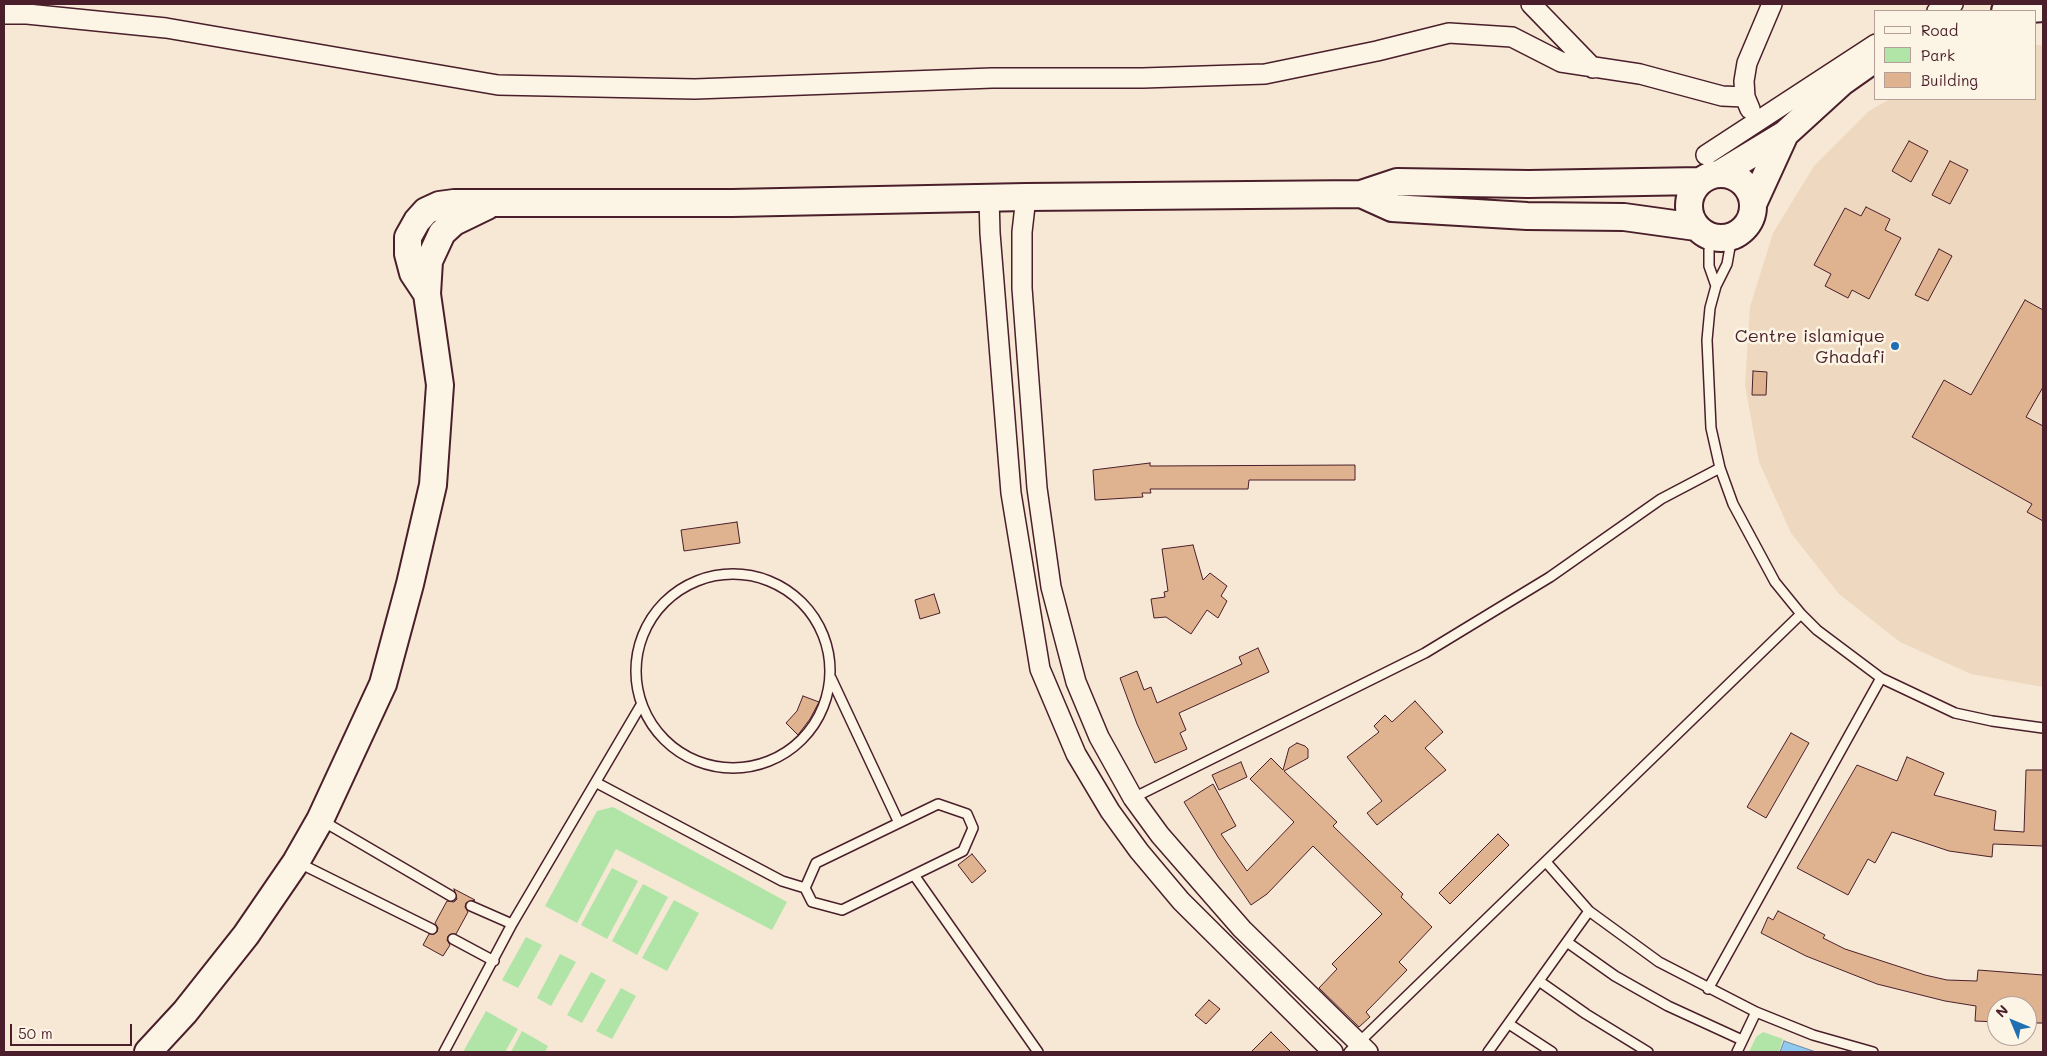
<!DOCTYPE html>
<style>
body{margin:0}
#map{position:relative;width:2047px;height:1056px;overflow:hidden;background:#f6e8d4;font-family:Mali,sans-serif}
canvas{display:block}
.frame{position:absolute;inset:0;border:5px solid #4a1f2b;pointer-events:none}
.legend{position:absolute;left:1874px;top:10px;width:162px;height:90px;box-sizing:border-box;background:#fcf5e5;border:1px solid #b59f9b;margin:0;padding:6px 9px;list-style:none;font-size:15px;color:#4a1f2b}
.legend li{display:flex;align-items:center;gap:10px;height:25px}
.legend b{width:25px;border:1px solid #b59f9b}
.north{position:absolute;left:1987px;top:996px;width:50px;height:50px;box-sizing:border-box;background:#fcf5e5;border:1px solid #b59f9b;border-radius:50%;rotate:315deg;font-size:14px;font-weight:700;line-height:20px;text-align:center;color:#4a1f2b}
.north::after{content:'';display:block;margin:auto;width:18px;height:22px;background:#1f6fb2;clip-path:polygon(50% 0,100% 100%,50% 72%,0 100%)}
.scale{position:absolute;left:10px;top:1024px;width:122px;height:22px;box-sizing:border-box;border:2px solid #4a1f2b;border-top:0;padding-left:6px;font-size:15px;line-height:18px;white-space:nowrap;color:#4a1f2b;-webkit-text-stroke:4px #fcf5e5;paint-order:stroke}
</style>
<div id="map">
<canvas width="2047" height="1056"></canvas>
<div class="frame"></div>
<ul class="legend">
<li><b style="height:6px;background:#fcf5e5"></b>Road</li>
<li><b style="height:14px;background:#b0e5a7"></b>Park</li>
<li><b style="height:14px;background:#e0b390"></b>Building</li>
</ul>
<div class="north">N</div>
<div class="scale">50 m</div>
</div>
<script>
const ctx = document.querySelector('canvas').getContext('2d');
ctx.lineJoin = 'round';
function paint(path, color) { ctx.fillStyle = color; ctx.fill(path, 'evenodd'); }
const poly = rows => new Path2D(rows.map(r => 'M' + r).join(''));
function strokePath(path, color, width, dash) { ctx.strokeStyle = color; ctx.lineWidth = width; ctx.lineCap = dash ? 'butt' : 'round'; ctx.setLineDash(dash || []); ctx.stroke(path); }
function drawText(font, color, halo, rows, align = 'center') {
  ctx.font = font + ' Mali,sans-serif'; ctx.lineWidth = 5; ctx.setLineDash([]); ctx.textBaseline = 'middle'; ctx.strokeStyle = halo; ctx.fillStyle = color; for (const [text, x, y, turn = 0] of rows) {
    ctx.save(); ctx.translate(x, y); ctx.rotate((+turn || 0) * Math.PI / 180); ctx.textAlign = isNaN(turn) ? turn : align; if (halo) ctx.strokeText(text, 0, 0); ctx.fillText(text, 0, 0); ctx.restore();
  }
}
const built = poly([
 [2036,45,2043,45,2043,687,1971,674,1900,642,1839,594,1791,533,1759,462,1745,385,1750,307,1773,233,1814,166,1869,111,1890,99,2036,99]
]);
const green = poly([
 [613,807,787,902,772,930,616,849,577,923,545,906,597,811],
 [612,868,638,881,607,939,581,925],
 [643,884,668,897,637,955,612,941],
 [674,900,699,913,667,971,642,958],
 [526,937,542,945,518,988,502,980],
 [560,954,576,962,551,1006,537,998],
 [591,972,606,980,582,1023,567,1015],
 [621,988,636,996,612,1039,596,1031],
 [486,1011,518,1029,505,1052,463,1052],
 [522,1031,548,1046,545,1052,511,1052],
 [1763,1032,1783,1039,1779,1052,1749,1052,1756,1037]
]);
const water = poly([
 [1784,1041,1816,1052,1780,1052,1784,1041]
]);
const building = poly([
 [1909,141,1928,151,1911,182,1892,171,1909,141],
 [1950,161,1968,170,1950,204,1932,195,1950,161],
 [1866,207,1890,219,1885,230,1901,238,1869,299,1852,290,1848,298,1825,286,1831,274,1814,265,1845,208,1861,216,1866,207],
 [1939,249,1952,256,1928,301,1915,295,1939,249],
 [2025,300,2043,310,2043,387,2026,417,2043,426,2043,521,2027,512,2032,504,1912,437,1944,380,1971,395,2025,300],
 [1753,371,1767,372,1766,395,1752,395,1753,371],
 [1150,463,1150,466,1355,465,1355,480,1249,480,1248,489,1150,489,1151,493,1142,493,1143,497,1095,500,1093,470,1150,463],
 [737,522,740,543,684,551,681,530,737,522],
 [1193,545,1203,580,1210,573,1227,586,1221,596,1227,601,1218,618,1207,610,1191,634,1166,617,1154,618,1151,599,1165,597,1164,592,1168,591,1162,549,1193,545],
 [934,594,940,613,920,619,915,600,934,594],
 [1258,648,1269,672,1179,713,1186,730,1180,733,1187,749,1155,763,1137,724,1120,678,1137,671,1144,690,1151,687,1157,703,1242,664,1239,657,1258,648],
 [803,696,819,702,810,719,798,735,786,723,797,711,803,696],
 [1415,701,1443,732,1425,748,1446,770,1377,825,1367,813,1382,801,1347,757,1379,732,1374,726,1385,715,1392,722,1415,701],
 [1791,733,1809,743,1766,818,1747,807,1791,733],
 [1297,743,1305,746,1308,749,1308,758,1284,771,1337,822,1333,826,1403,894,1401,897,1432,927,1399,962,1407,970,1366,1012,1370,1017,1359,1027,1319,988,1337,969,1332,964,1382,914,1313,846,1267,894,1251,905,1218,857,1184,802,1213,784,1236,826,1221,834,1247,871,1294,822,1250,779,1271,758,1283,770,1289,748,1297,743],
 [1907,757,1944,773,1934,795,1996,811,1994,830,2024,832,2026,770,2043,770,2043,846,1993,844,1992,857,1949,851,1892,832,1875,863,1868,859,1848,895,1797,868,1857,765,1897,781,1907,757],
 [1241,762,1247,777,1219,790,1212,775,1241,762],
 [1498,834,1509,845,1450,904,1439,893,1498,834],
 [972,854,986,871,972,883,958,865,972,854],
 [454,889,475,900,466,903,465,907,468,912,456,934,448,936,447,940,450,945,443,956,423,945,429,934,437,932,438,928,435,923,447,901,454,902,457,899,454,889],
 [1778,911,1825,935,1823,938,1845,949,1925,975,1947,980,1977,981,1978,970,2043,975,2043,1023,2027,1023,2027,1006,1997,1006,1997,1022,1975,1021,1976,1006,1945,1001,1877,984,1806,956,1761,933,1768,917,1773,920,1778,911],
 [1209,1000,1220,1009,1206,1024,1195,1015,1209,1000],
 [1271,1032,1291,1052,1251,1052,1271,1032]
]);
const service = poly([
 [1732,236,1727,264,1716,286,1710,308,1707,340,1711,428,1720,468,1733,504,1775,582,1801,614,1817,630,1881,678,1955,713,1992,721,2043,728],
 [1712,237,1709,250,1709,266,1716,286],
 '636 671a97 97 0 1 1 194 0a97 97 0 1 1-194 0Z',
 [831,678,899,823],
 [597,783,782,881,805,888],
 [1133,798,1425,653,1550,577,1661,499,1720,468],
 [938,804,967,814,973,828,963,851,842,910,812,902,805,888,816,863,938,804],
 [321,820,451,896],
 [1546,862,1589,911,1659,962,1756,1012,1813,1035,1873,1052],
 [299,863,432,929],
 [914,875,1038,1052],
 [471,906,512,924],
 [453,939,494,961],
 [1567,942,1615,976,1668,1006,1742,1040],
 [1539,981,1586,1014,1648,1052],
 [1708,989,1881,678],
 [1509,1024,1552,1052],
 [444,1052,512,924,641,705],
 [1349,1052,1801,614],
 [1488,1052,1589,911],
 [1737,1052,1756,1012]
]);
const minor = poly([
 [1531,4,1593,68],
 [1937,11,1953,4],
 [4,14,27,14,166,28,498,85,695,89,992,78,1143,78,1265,74,1377,51,1449,33,1512,37,1561,62,1640,74,1722,96,1745,97],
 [1750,109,1745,97,1744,81,1747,63,1772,4],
 [1706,155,1876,44],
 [989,197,990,233,1011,493,1040,669,1076,754,1110,811,1139,851,1181,901,1333,1052],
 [1026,197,1022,232,1022,288,1037,488,1051,587,1076,682,1099,737,1133,798,1160,835,1242,929,1368,1052]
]);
const secondary = poly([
 [2005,11,2043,8],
 [1719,174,1785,134,1842,82,1876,58],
 '1689 206a32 32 0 1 1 64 0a32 32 0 1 1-64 0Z',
 [1361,194,1392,208,1527,216,1624,217,1696,227],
 [1753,204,1785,134],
 [427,294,413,273,408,254,408,237,417,221,426,211,439,205,454,203,732,203,1026,197,1361,194,1397,182,1529,184,1700,181],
 [148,1052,185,1012,246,935,296,862,320,820,383,684,410,584,433,485,440,385,427,294,429,261,442,233,454,222,487,206]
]);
const markers = [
 [1895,346,5,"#1f6fb2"]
];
const poiNames = [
 ["Centre islamique",1885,336],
 ["Ghadafi",1885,357]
];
paint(built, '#efd8c0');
paint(green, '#b0e5a7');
paint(water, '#8fcaef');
strokePath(water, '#7386a1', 1);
paint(building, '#e0b390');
strokePath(building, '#4a1f2b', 1);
strokePath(service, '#4a1f2b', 12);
strokePath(minor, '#4a1f2b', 22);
strokePath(secondary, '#4a1f2b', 30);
strokePath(service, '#fcf5e5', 9);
strokePath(minor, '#fcf5e5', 19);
strokePath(secondary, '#fcf5e5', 26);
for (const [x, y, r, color] of markers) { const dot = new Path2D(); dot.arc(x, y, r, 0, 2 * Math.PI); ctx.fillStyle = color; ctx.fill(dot); strokePath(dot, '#fcf5e5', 2); }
drawText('18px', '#4a1f2b', '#fcf5e5', poiNames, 'right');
</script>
